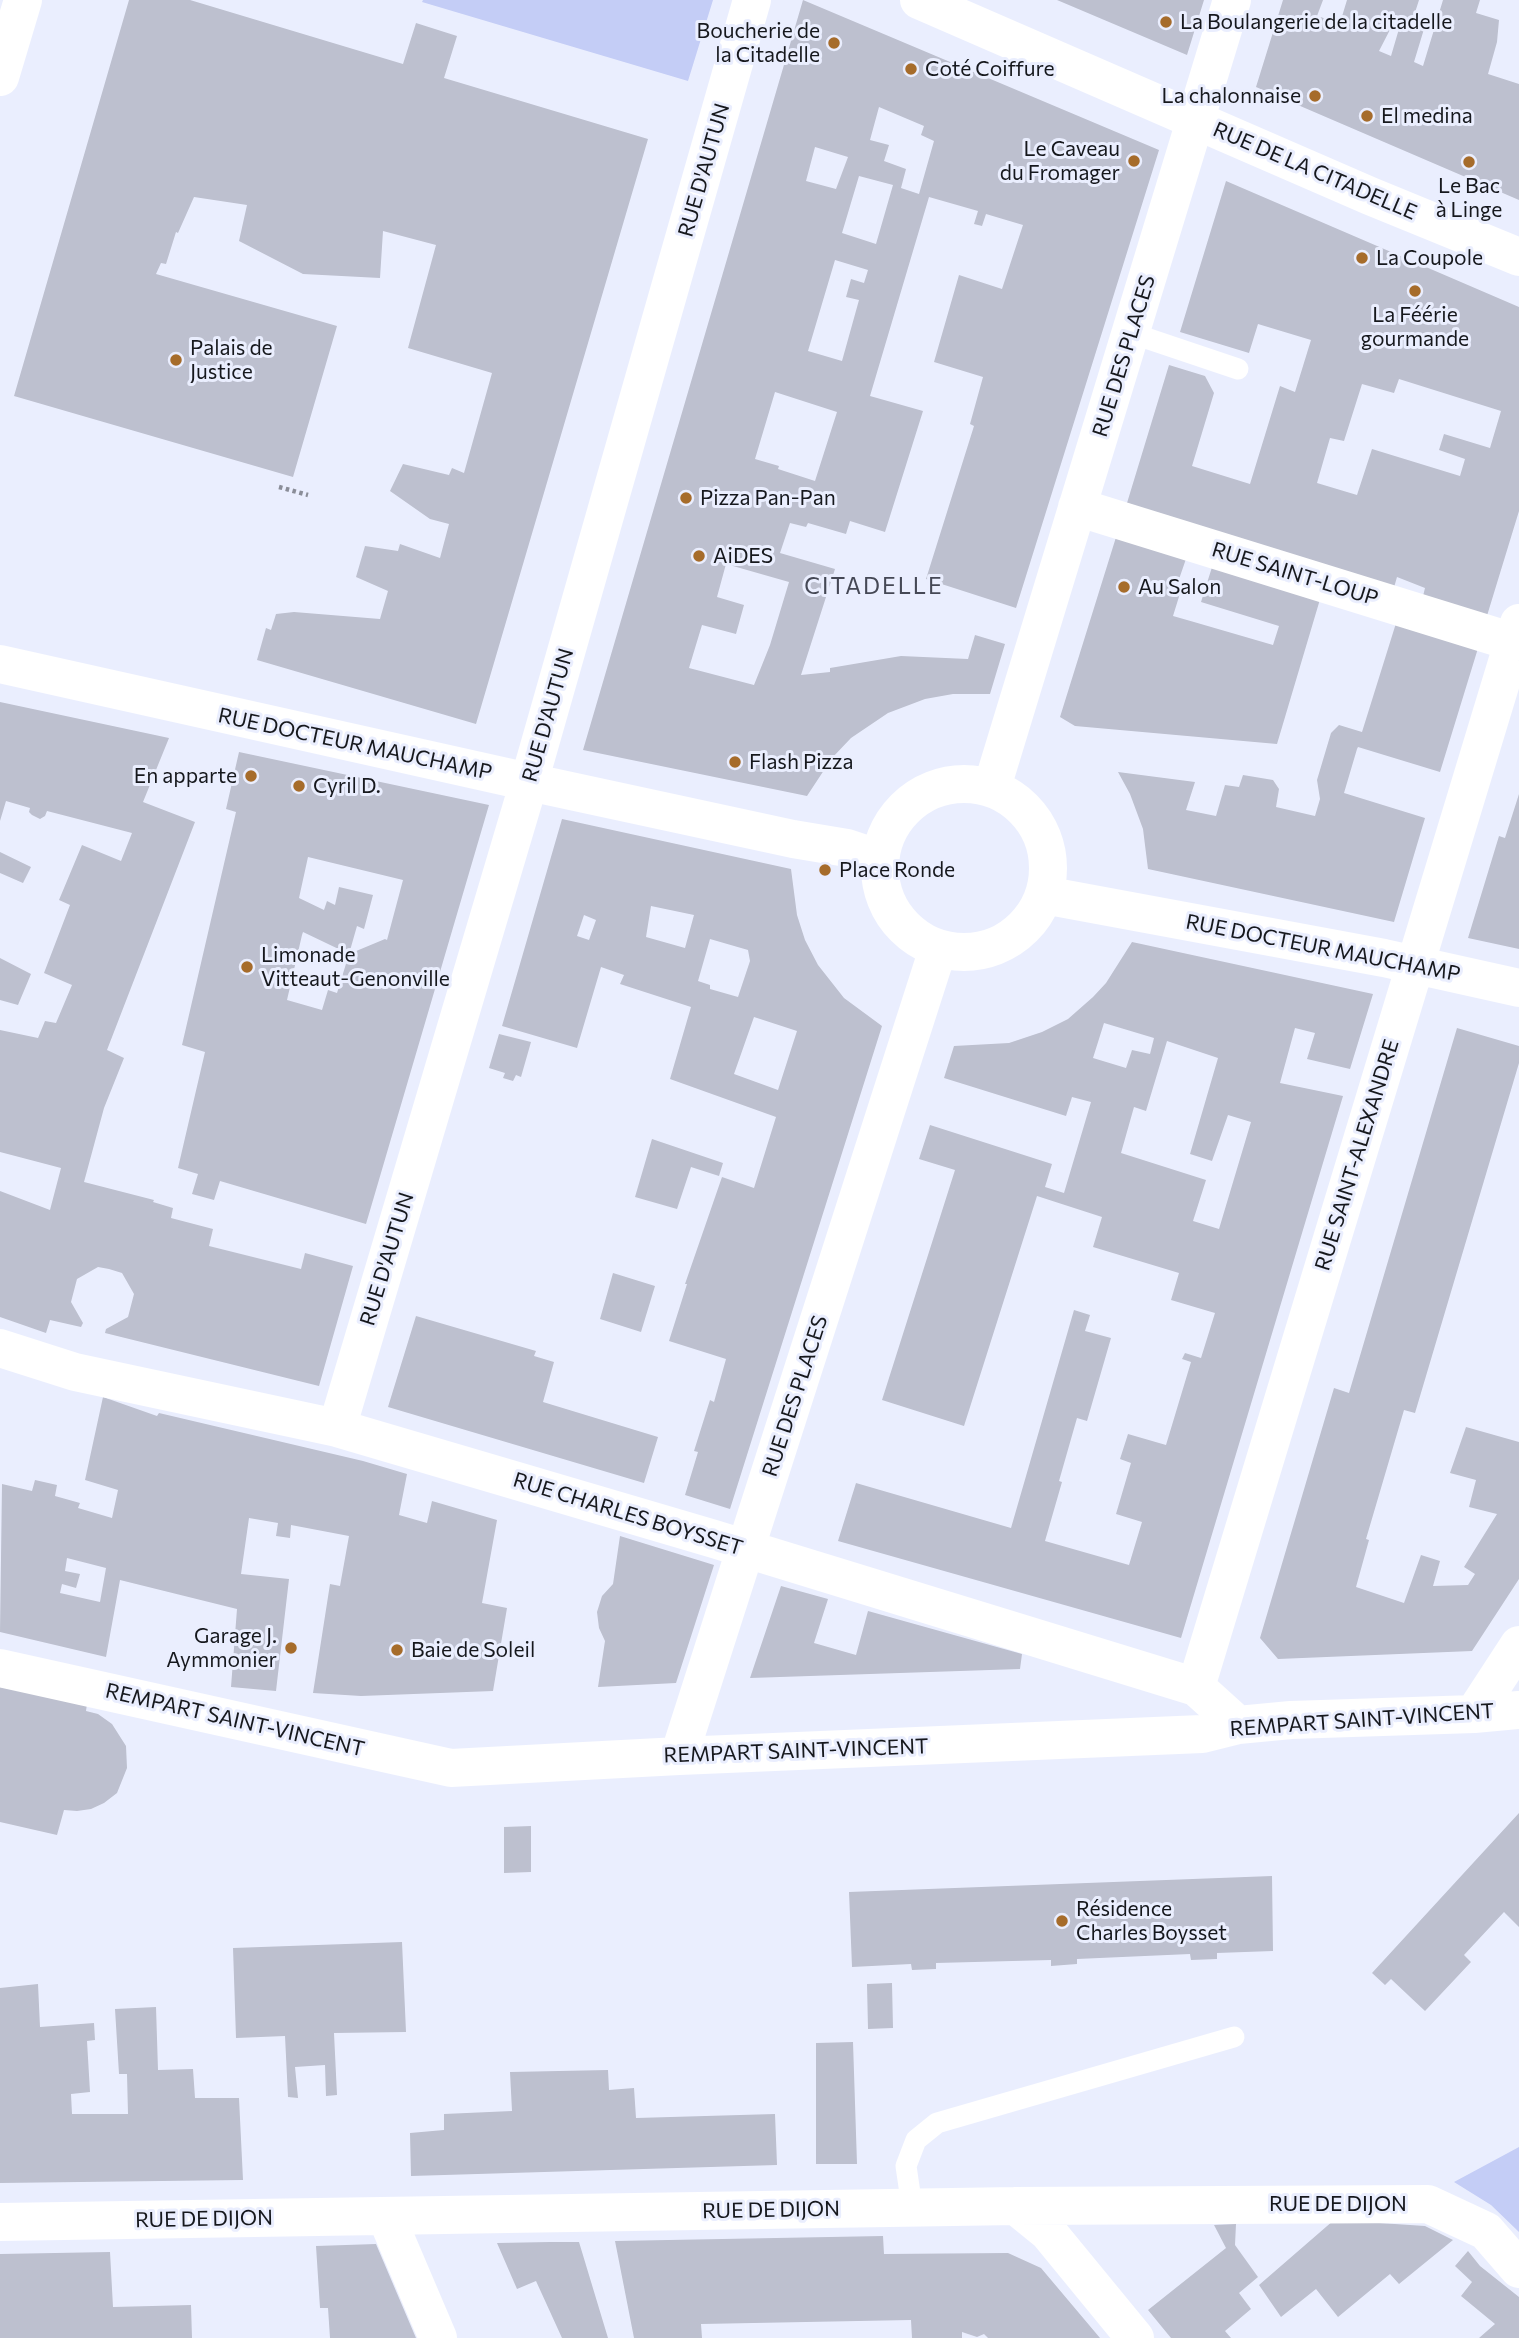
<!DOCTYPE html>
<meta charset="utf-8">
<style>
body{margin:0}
canvas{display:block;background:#eaeefe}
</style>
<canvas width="1519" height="2338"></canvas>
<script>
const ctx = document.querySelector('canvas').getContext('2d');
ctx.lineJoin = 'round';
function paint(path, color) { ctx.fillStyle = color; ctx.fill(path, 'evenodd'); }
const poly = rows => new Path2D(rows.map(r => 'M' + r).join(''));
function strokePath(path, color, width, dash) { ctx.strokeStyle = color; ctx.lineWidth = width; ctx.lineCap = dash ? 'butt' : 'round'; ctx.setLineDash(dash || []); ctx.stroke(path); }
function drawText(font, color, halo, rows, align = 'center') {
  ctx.font = font + ' Commissioner,sans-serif'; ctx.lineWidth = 6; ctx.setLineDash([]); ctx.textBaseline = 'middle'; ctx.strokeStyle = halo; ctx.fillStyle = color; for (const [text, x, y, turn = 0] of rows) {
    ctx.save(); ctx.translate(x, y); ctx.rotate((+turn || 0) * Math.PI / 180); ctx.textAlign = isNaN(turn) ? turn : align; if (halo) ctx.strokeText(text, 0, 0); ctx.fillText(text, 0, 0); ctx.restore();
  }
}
const green = poly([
 [423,0,713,0,688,81,422,2],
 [1519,2147,1519,2232,1491,2205,1454,2182]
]);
const building = poly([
 [129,0,190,0,403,64,416,23,457,36,444,78,648,139,476,724,257,660,266,628,271,630,276,614,294,612,380,619,388,591,356,577,365,546,398,551,400,544,440,558,449,524,430,519,390,491,403,464,449,475,452,468,464,473,492,373,408,348,436,245,383,231,380,278,303,274,239,241,247,205,194,197,178,233,176,232,166,264,161,263,156,274,337,326,293,477,14,396],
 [803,0,1159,150,1016,608,926,579,974,426,970,424,983,377,934,362,959,275,1002,289,1023,225,986,214,982,226,974,224,978,211,929,197,870,396,923,411,885,532,850,521,846,534,808,523,806,527,790,523,780,553,835,569,801,675,830,672,830,668,901,656,968,659,975,635,1005,644,990,694,953,694,925,699,888,713,851,738,832,758,807,796,583,750],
 [879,107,924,126,921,135,934,141,919,194,901,188,906,169,884,161,889,145,870,140],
 [815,147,848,157,836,189,806,181],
 [859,176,893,185,876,244,842,233],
 [835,260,868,270,864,283,851,279,846,297,859,300,842,361,808,351],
 [775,392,837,412,815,481,778,469,779,466,755,459],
 [726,564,789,582,770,645,754,685,689,668,702,625,736,634,744,605,717,597],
 [1057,0,1204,0,1187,55],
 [1283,0,1323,0,1317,16,1340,23,1347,0,1419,0,1411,25,1424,29,1414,62,1423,66,1443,0,1480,0,1476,13,1499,20,1497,42,1488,74,1519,84,1519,200,1256,87],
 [1395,20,1401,22,1391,56,1379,51],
 [1226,181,1519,307,1519,511,1486,619,1422,600,1425,588,1397,577,1393,591,1127,503,1169,365,1205,376,1214,393,1192,466,1250,484,1280,386,1295,392,1311,340,1258,324,1249,353,1180,332],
 [1399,379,1501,411,1490,448,1444,434,1439,450,1465,459,1460,476,1372,449,1357,495,1317,483,1330,438,1344,441,1362,384,1394,393],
 [1117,534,1187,556,1177,585,1182,587,1173,616,1194,622,1273,645,1279,626,1201,602,1213,564,1321,596,1277,744,1075,726,1060,717],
 [1397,620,1479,645,1440,772,1358,747,1357,749,1344,793,1425,818,1394,922,1148,869,1143,829,1130,794,1118,772,1195,782,1186,810,1216,816,1225,785,1239,787,1243,775,1273,780,1279,789,1276,807,1315,816,1320,799,1317,780,1331,733,1339,725,1362,732],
 [0,702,169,738,143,802,195,822,107,1050,124,1058,104,1108,84,1182,154,1200,153,1202,173,1208,171,1218,213,1229,209,1246,301,1269,305,1253,353,1266,319,1386,105,1333,106,1329,128,1317,134,1294,122,1273,109,1269,98,1267,77,1279,71,1302,83,1323,81,1327,50,1320,46,1333,0,1317,0,1191,50,1210,61,1168,0,1152,0,1030,38,1038,45,1021,56,1023,72,985,44,973,70,905,59,900,82,845,121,861,132,833,47,811,45,816,40,819,32,815,29,812,30,808,6,801,0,821],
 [239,752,489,805,366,1224,220,1181,214,1200,192,1194,198,1174,178,1168,205,1052,182,1045,236,812,226,809],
 [308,857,403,880,387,940,385,939,349,954,337,993,328,990,322,1010,287,1000,302,935,303,932,349,954,357,926,364,929,373,895,339,887,335,905,327,901,324,910,299,898],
 [1519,794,1519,949,1468,938,1499,836,1505,838],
 [562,819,791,869,797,915,805,940,818,965,844,998,882,1026,730,1509,685,1495,698,1452,694,1451,710,1400,714,1402,726,1359,669,1341,687,1284,685,1284,722,1177,754,1188,776,1117,670,1079,691,1007,620,984,624,975,601,967,577,1048,502,1026],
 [651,906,694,915,685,948,646,937],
 [584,915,596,920,589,940,577,936],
 [710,939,748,950,750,961,738,997,710,989,710,985,698,981],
 [754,1017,797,1031,778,1090,734,1074],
 [0,852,31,867,23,883,0,873],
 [1132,942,1373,994,1350,1069,1307,1059,1315,1033,1295,1028,1280,1083,1343,1096,1181,1638,838,1541,856,1483,1011,1528,1074,1310,1090,1315,1085,1331,1111,1338,1087,1421,1077,1418,1059,1481,1062,1482,1045,1541,1129,1565,1142,1522,1116,1514,1131,1463,1120,1459,1128,1434,1166,1445,1191,1362,1182,1359,1185,1353,1201,1358,1215,1313,1171,1300,1179,1273,1093,1247,1102,1217,1037,1196,964,1426,882,1400,955,1170,919,1159,930,1125,1052,1164,1045,1187,1064,1193,1091,1102,1072,1097,1066,1116,944,1078,954,1046,1009,1043,1042,1032,1068,1019,1093,997,1106,983],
 [1104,1023,1154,1038,1150,1054,1132,1050,1126,1068,1093,1058],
 [1167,1041,1218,1058,1190,1154,1212,1161,1228,1115,1251,1122,1219,1229,1193,1221,1206,1180,1121,1153,1134,1107,1146,1111],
 [0,958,31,974,18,1005,0,1000],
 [1457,1028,1519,1046,1519,1063,1415,1413,1404,1410,1366,1539,1369,1540,1356,1587,1404,1603,1421,1555,1440,1561,1433,1586,1468,1585,1475,1574,1464,1567,1497,1514,1469,1507,1476,1480,1450,1473,1466,1427,1519,1442,1519,1579,1472,1651,1278,1659,1260,1638,1334,1388,1349,1393],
 [499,1034,531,1042,521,1077,516,1075,513,1081,503,1078,505,1073,489,1068],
 [652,1139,723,1163,719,1176,691,1167,677,1209,635,1197],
 [613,1273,655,1286,641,1332,600,1319],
 [416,1316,536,1351,534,1356,554,1362,543,1402,658,1437,644,1483,388,1407],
 [103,1397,157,1416,159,1413,363,1461,407,1474,399,1515,427,1523,432,1501,497,1520,482,1603,507,1608,493,1691,361,1696,313,1693,330,1584,340,1586,349,1536,291,1525,290,1538,276,1536,278,1523,249,1518,241,1574,289,1579,276,1691,231,1687,237,1609,120,1580,106,1657,0,1632,2,1484,32,1491,35,1480,57,1485,55,1496,80,1503,78,1508,112,1518,118,1490,85,1480],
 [67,1558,106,1568,100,1602,60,1593,62,1584,76,1588,80,1574,65,1571],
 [620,1536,714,1565,676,1683,598,1687,605,1641,599,1628,597,1612,602,1596,613,1584],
 [781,1586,828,1599,814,1643,856,1655,868,1611,1022,1654,1020,1669,750,1678],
 [0,1687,87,1704,86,1711,98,1714,112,1724,126,1746,127,1768,117,1793,104,1803,91,1809,77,1811,64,1810,57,1835,0,1822],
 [1519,1813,1519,1927,1504,1912,1464,1955,1471,1962,1425,2011,1391,1979,1385,1985,1372,1973],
 [531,1826,531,1872,504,1873,504,1827],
 [1272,1876,1273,1951,1217,1953,1217,1959,1191,1960,1190,1954,1077,1959,1077,1964,1051,1966,1051,1960,936,1963,936,1969,912,1970,911,1964,852,1967,849,1892],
 [402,1942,406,2032,334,2033,337,2095,326,2096,325,2065,295,2067,298,2098,288,2097,285,2036,236,2038,233,1948],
 [892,1983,893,2028,868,2029,867,1984],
 [38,1984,40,2027,94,2023,95,2040,87,2041,90,2092,71,2094,72,2114,128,2114,127,2074,119,2074,115,2009,156,2007,158,2070,193,2069,195,2098,239,2098,243,2180,0,2183,0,1988],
 [853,2042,857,2164,816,2164,816,2043],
 [608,2070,609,2090,634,2088,636,2118,775,2114,777,2165,411,2176,410,2133,444,2130,444,2114,512,2111,510,2072],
 [1334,2220,1425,2226,1453,2240,1399,2284,1390,2274,1338,2317,1316,2289,1281,2317,1259,2285],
 [1236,2224,1235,2245,1258,2277,1239,2293,1251,2309,1225,2331,1231,2338,1171,2338,1148,2310,1226,2248,1214,2225],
 [883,2236,884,2254,1008,2253,1041,2268,1100,2338,988,2338,984,2334,977,2337,962,2332,962,2338,912,2338,911,2320,701,2324,702,2338,634,2338,615,2241],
 [550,2242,579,2242,608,2338,562,2338,536,2281,517,2289,497,2243],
 [376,2244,416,2338,330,2338,328,2308,320,2308,316,2246],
 [1468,2251,1480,2266,1519,2297,1519,2338,1479,2338,1495,2324,1461,2296,1472,2282,1455,2266],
 [110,2252,113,2307,191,2305,192,2338,0,2338,0,2254]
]);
const path = poly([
 [279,487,308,495]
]);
const lane = poly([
 [1131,333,1238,369],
 [912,2207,906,2166,916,2140,937,2123,1234,2037]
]);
const street = poly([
 [1077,507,1513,642],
 [0,664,529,782,793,839,847,848,880,859],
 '880 868a84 84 0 1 1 168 0a84 84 0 1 1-168 0Z',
 [992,787,1232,0],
 [1044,895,1384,958,1519,988],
 [0,1348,75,1372,337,1428,714,1539,1196,1687,1238,1725],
 [337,1428,529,782,752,0],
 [0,1668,451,1768,679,1756,1202,1734,1238,1725,1291,1720,1474,1714,1519,1710],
 [1196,1687,1519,623],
 [1474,1714,1519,1645],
 [679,1756,938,949],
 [1016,2206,1048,2232,1135,2338],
 [386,2216,438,2338],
 [0,2222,1016,2206,1428,2204,1486,2231,1519,2269]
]);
const secondary = poly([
 [919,0,1370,196,1519,257],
 [0,77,23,0]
]);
const markers = [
 [1166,22,7,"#a66c2b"],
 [834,43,7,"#a66c2b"],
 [911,69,7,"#a66c2b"],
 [1315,96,7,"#a66c2b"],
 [1367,116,7,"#a66c2b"],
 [1134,161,7,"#a66c2b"],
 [1469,162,7,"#a66c2b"],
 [1362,258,7,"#a66c2b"],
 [1415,291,7,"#a66c2b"],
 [176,360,7,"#a66c2b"],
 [686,498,7,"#a66c2b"],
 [699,556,7,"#a66c2b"],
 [1124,587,7,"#a66c2b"],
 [735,762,7,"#a66c2b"],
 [251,776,7,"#a66c2b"],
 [299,786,7,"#a66c2b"],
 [825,870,7,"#a66c2b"],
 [247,967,7,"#a66c2b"],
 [291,1648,7,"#a66c2b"],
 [397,1650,7,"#a66c2b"],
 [1062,1921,7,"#a66c2b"]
];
const poiNames = [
 ["La Boulangerie de la citadelle",1180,22],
 ["Boucherie de",820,31,"right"],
 ["la Citadelle",820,55,"right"],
 ["Coté Coiffure",925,69],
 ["La chalonnaise",1301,96,"right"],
 ["El medina",1381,116],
 ["Le Caveau",1120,149,"right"],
 ["du Fromager",1120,173,"right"],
 ["Le Bac",1469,186,"center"],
 ["à Linge",1469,210,"center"],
 ["La Coupole",1376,258],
 ["La Féérie",1415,315,"center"],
 ["gourmande",1415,339,"center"],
 ["Palais de",190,348],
 ["Justice",190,372],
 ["Pizza Pan-Pan",700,498],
 ["AiDES",713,556],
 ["Au Salon",1138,587],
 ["Flash Pizza",749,762],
 ["En apparte",237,776,"right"],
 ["Cyril D.",313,786],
 ["Place Ronde",839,870],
 ["Limonade",261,955],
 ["Vitteaut-Genonville",261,979],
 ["Garage J.",277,1636,"right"],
 ["Aymmonier",277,1660,"right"],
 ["Baie de Soleil",411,1650],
 ["Résidence",1076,1909],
 ["Charles Boysset",1076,1933]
];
const streetNames = [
 ["RUE D'AUTUN",704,170,-74],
 ["RUE DE LA CITADELLE",1315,171,23],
 ["RUE DES PLACES",1124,356,-73],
 ["RUE SAINT-LOUP",1295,574,17],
 ["RUE D'AUTUN",548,715,-74],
 ["RUE DOCTEUR MAUCHAMP",355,744,12],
 ["RUE DOCTEUR MAUCHAMP",1323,948,11],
 ["RUE SAINT-ALEXANDRE",1357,1155,-73],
 ["RUE D'AUTUN",387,1259,-73],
 ["RUE DES PLACES",795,1396,-72],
 ["RUE CHARLES BOYSSET",628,1514,17],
 ["REMPART SAINT-VINCENT",235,1720,13],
 ["REMPART SAINT-VINCENT",1362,1720,-4],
 ["REMPART SAINT-VINCENT",796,1751,-2],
 ["RUE DE DIJON",1338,2204],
 ["RUE DE DIJON",771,2210,-1],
 ["RUE DE DIJON",204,2219,-1]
];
const neighbourhoodNames = [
 ["CITADELLE",874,586]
];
paint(green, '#c4cdf6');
paint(building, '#bdc0cf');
strokePath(path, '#8a8d98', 4.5, [3.5, 3.5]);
strokePath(lane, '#fff', 21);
strokePath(street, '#fff', 38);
strokePath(secondary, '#fff', 38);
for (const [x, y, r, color] of markers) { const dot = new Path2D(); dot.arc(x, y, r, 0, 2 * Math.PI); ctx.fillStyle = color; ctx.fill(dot); strokePath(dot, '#eaeefe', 2.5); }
drawText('21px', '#16181d', '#eaeefe', poiNames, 'left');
drawText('21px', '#16181d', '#eaeefe', streetNames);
ctx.letterSpacing = '2px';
drawText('23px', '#454855', '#eaeefe', neighbourhoodNames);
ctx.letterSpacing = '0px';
</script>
